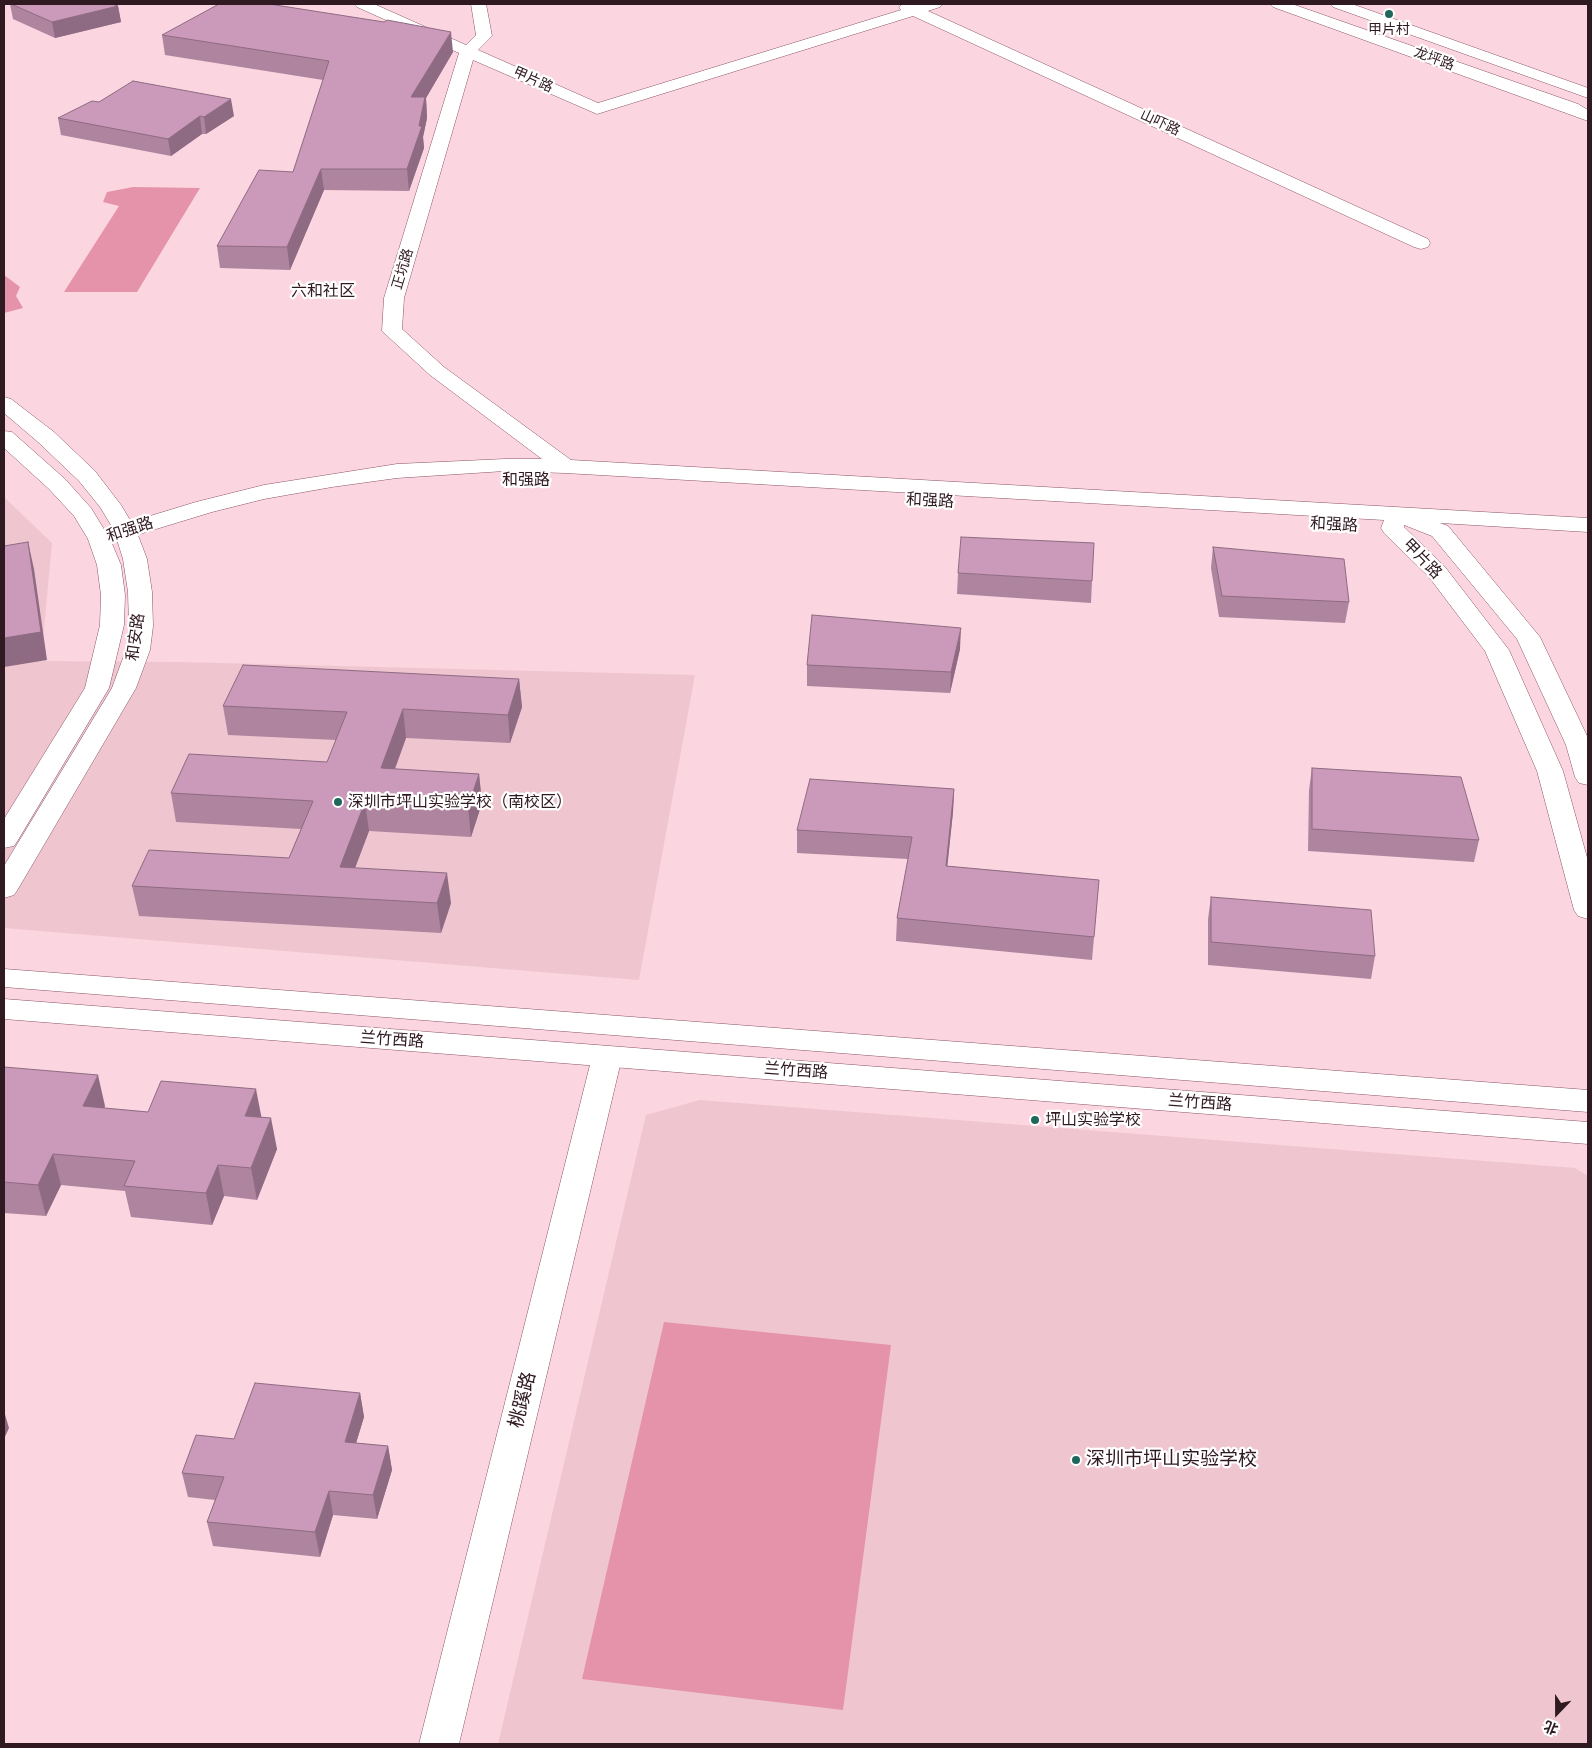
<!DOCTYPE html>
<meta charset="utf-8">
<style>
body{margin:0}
#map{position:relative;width:1592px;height:1748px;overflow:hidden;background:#fbd5df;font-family:Karla,"Noto Sans SC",sans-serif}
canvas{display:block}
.frame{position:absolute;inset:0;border:5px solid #301a21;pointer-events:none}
.north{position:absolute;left:1532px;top:1688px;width:50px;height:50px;-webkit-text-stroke:4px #fff;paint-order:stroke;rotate:202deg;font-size:14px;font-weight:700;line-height:20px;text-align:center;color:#301a21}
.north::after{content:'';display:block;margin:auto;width:18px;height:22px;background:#301a21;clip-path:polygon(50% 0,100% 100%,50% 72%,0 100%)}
</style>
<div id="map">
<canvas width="1592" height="1748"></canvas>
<div class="frame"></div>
<div class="north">北</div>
</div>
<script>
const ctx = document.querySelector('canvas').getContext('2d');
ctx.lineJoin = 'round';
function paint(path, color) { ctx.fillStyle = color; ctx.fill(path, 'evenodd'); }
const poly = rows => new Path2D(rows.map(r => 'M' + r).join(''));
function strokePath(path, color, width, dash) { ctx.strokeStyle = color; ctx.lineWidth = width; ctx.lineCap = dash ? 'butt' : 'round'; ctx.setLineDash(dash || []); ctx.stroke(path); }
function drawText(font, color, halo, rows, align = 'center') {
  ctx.font = font + ' Karla,"Noto Sans SC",sans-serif'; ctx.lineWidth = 4.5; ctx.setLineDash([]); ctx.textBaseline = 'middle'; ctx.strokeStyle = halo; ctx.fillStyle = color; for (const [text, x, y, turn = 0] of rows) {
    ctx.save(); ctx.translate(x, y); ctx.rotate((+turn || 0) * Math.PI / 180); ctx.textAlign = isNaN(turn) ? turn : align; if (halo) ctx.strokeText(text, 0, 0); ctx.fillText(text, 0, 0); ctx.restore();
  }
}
const built = poly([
 [4,497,52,543,41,661,180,662,695,675,639,980,4,928],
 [700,1100,1575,1168,1588,1176,1588,1744,498,1744,646,1115]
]);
const green = poly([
 [133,187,200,188,137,292,64,292,119,206,103,202,107,192],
 [4,275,20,287,16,296,23,308,4,313],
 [664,1322,891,1345,843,1710,582,1679]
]);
const street = poly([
 [354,4,374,4,466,45,476,35,471,4,486,4,492,36,478,50,598,103,901,10,899,7,902,4,942,4,940,7,928,11,1428,239,1430,243,1428,247,1421,249,1414,247,913,16,597,114,473,60,404,298,402,329,444,367,571,460,1588,518,1588,532,1440,523,1448,526,1540,637,1588,738,1588,785,1579,783,1575,777,1566,745,1517,639,1432,536,1404,525,1404,527,1445,567,1509,650,1563,771,1588,861,1588,919,1578,916,1574,910,1537,771,1485,651,1429,577,1384,533,1381,528,1384,520,565,473,505,471,397,478,332,487,264,499,212,512,107,544,99,546,91,544,88,539,91,534,196,502,264,485,397,464,505,459,542,459,430,375,382,331,384,298,459,53,357,7,354,4],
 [607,1047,618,1050,622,1057,459,1744,419,1744,592,1057,596,1050,607,1047]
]);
const secondary = poly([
 [1270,4,1292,4,1578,104,1588,110,1588,121,1273,7,1270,4],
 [1331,4,1352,4,1588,88,1588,98,1333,7,1331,4],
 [4,397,11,399,54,432,95,471,121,505,136,530,147,559,152,592,153,626,150,650,136,688,18,889,14,895,4,898,4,866,112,688,126,650,129,626,128,592,123,559,114,530,100,507,79,481,38,442,4,413,4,397],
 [4,431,12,432,65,479,91,508,110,539,121,565,125,595,124,625,109,688,18,840,14,846,4,848,4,819,85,688,100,625,101,595,97,565,88,539,74,516,49,489,4,448,4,431],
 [4,969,1588,1090,1588,1112,4,987,4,969],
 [4,999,1588,1122,1588,1144,4,1019,4,999]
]);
const wall = poly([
 [10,4,112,4,118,6,121,22,55,38,13,19],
 [162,35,453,52,426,98,427,118,423,137,424,148,409,191,324,190,290,270,220,268,217,246,293,172,323,80,165,55],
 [99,102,234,116,206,134,202,134,171,156,61,135,58,118],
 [1213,547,1349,602,1345,623,1219,617,1211,568],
 [958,573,1092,581,1091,603,957,594],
 [960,649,950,693,807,686,807,665],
 [519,679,522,707,510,743,406,738,395,769,479,774,482,803,471,837,369,831,355,868,451,903,441,933,139,916,132,886,289,858,301,829,176,822,171,793,327,762,336,740,228,735,223,706],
 [1312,768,1479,840,1474,862,1308,851,1309,790],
 [954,789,953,812,947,866,1099,880,1092,960,896,941,897,918,908,859,797,853,797,830],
 [1211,897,1375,956,1371,979,1208,965,1208,919],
 [4,1067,105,1106,104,1108,148,1112,261,1117,277,1149,257,1200,224,1196,212,1225,131,1217,125,1191,61,1185,46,1216,4,1213],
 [360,1393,364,1417,356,1443,388,1446,392,1470,377,1519,333,1515,320,1557,213,1546,207,1522,215,1500,188,1497,182,1473,234,1439]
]);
const shadedWall = poly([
 [118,6,121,22,55,38,52,22],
 [451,32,453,52,426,98,427,118,423,137,424,148,409,191,407,169,411,97],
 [231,99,234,116,206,134,204,117],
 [200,116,202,134,171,156,168,139],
 [321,169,324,190,290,270,287,247],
 [28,542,34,569,47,660,4,667,4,638],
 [961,628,960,649,950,693,951,672],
 [519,679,522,707,510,743,508,715],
 [403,709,406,738,384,798,381,768],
 [479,774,482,803,471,837,468,807],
 [954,789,953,812,945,889,946,866],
 [365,802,369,831,344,897,340,867],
 [447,873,451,903,441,933,437,903],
 [98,1075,105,1106,90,1137,83,1106],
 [256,1089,262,1120,245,1116],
 [271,1118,277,1149,257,1200,251,1168],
 [53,1154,61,1185,46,1216,38,1185],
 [218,1165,224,1196,212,1225,206,1193],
 [360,1393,364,1417,349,1466,345,1442],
 [4,1411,9,1428,4,1439],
 [388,1446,392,1470,377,1519,373,1495],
 [329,1491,333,1515,320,1557,315,1532]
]);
const building = poly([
 [11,4,112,4,118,6,52,22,11,4],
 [219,4,269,4,384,22,387,20,451,32,411,97,425,97,419,126,422,126,407,169,321,169,287,247,217,246,259,170,293,172,329,61,162,35,219,4],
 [133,81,231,99,204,117,200,116,168,139,58,118,92,101,99,102,133,81],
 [961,537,1094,543,1092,581,958,573,961,537],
 [28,542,41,632,4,638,4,546,28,542],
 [1213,547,1344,559,1349,602,1222,596,1213,547],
 [812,615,961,628,951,672,807,665,812,615],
 [243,665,519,679,508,715,403,709,381,768,479,774,468,807,365,802,340,867,447,873,437,903,132,886,149,850,289,858,313,801,171,793,189,754,327,762,347,712,223,706,243,665],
 [1312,768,1461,777,1479,840,1312,829,1312,768],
 [810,779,954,789,946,866,1099,880,1094,937,897,918,912,837,797,830,810,779],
 [1211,897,1371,910,1375,956,1211,942,1211,897],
 [4,1067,98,1075,83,1106,148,1112,161,1081,256,1089,245,1116,271,1118,251,1168,218,1165,206,1193,124,1186,135,1161,53,1154,38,1185,4,1182,4,1067],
 [255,1383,360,1393,345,1442,388,1446,373,1495,329,1491,315,1532,207,1522,224,1477,182,1473,196,1435,234,1439,255,1383]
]);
const markers = [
 [1389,14,5,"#1f665b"],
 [338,802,5,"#1f665b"],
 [1035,1120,5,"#1f665b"],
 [1076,1460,5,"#1f665b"]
];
const farPoinames = [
 ["甲片村",1389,30]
];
const farStreetnames = [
 ["龙坪路",1434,59,20],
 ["甲片路",533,80,24],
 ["山吓路",1160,123,25],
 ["正坑路",403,269,-73]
];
const farQuarternames = [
 ["六和社区",323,291]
];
const streetNames = [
 ["和强路",526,480],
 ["和强路",930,501,3],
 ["和强路",1334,525,3],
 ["和强路",130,530,-18],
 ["甲片路",1422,559,46],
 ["和安路",136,637,-82],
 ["兰竹西路",392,1040,4],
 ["兰竹西路",796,1071,4],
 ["兰竹西路",1200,1103,4]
];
const poiNames = [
 ["深圳市坪山实验学校（南校区）",348,802],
 ["坪山实验学校",1045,1120]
];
const nearStreetnames = [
 ["桃蹊路",523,1400,-76]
];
const nearPoinames = [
 ["深圳市坪山实验学校",1086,1460]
];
paint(built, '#efc5d0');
paint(green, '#e592ab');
strokePath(street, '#8b5565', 1);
strokePath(secondary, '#8b5565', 1);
paint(street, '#fff');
paint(secondary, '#fff');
paint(wall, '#af849f');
paint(shadedWall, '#8e6b82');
paint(building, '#cb99b9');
strokePath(building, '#8e6b82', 1);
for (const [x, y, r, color] of markers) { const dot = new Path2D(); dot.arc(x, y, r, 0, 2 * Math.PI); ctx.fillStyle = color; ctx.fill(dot); strokePath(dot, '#fff', 2); }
drawText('14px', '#301a21', '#fff', farPoinames);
drawText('14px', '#301a21', '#fff', farStreetnames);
drawText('16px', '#301a21', '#fff', farQuarternames);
drawText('16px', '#301a21', '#fff', streetNames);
drawText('16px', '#301a21', '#fff', poiNames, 'left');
drawText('19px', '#301a21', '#fff', nearStreetnames);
drawText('19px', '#301a21', '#fff', nearPoinames, 'left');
</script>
